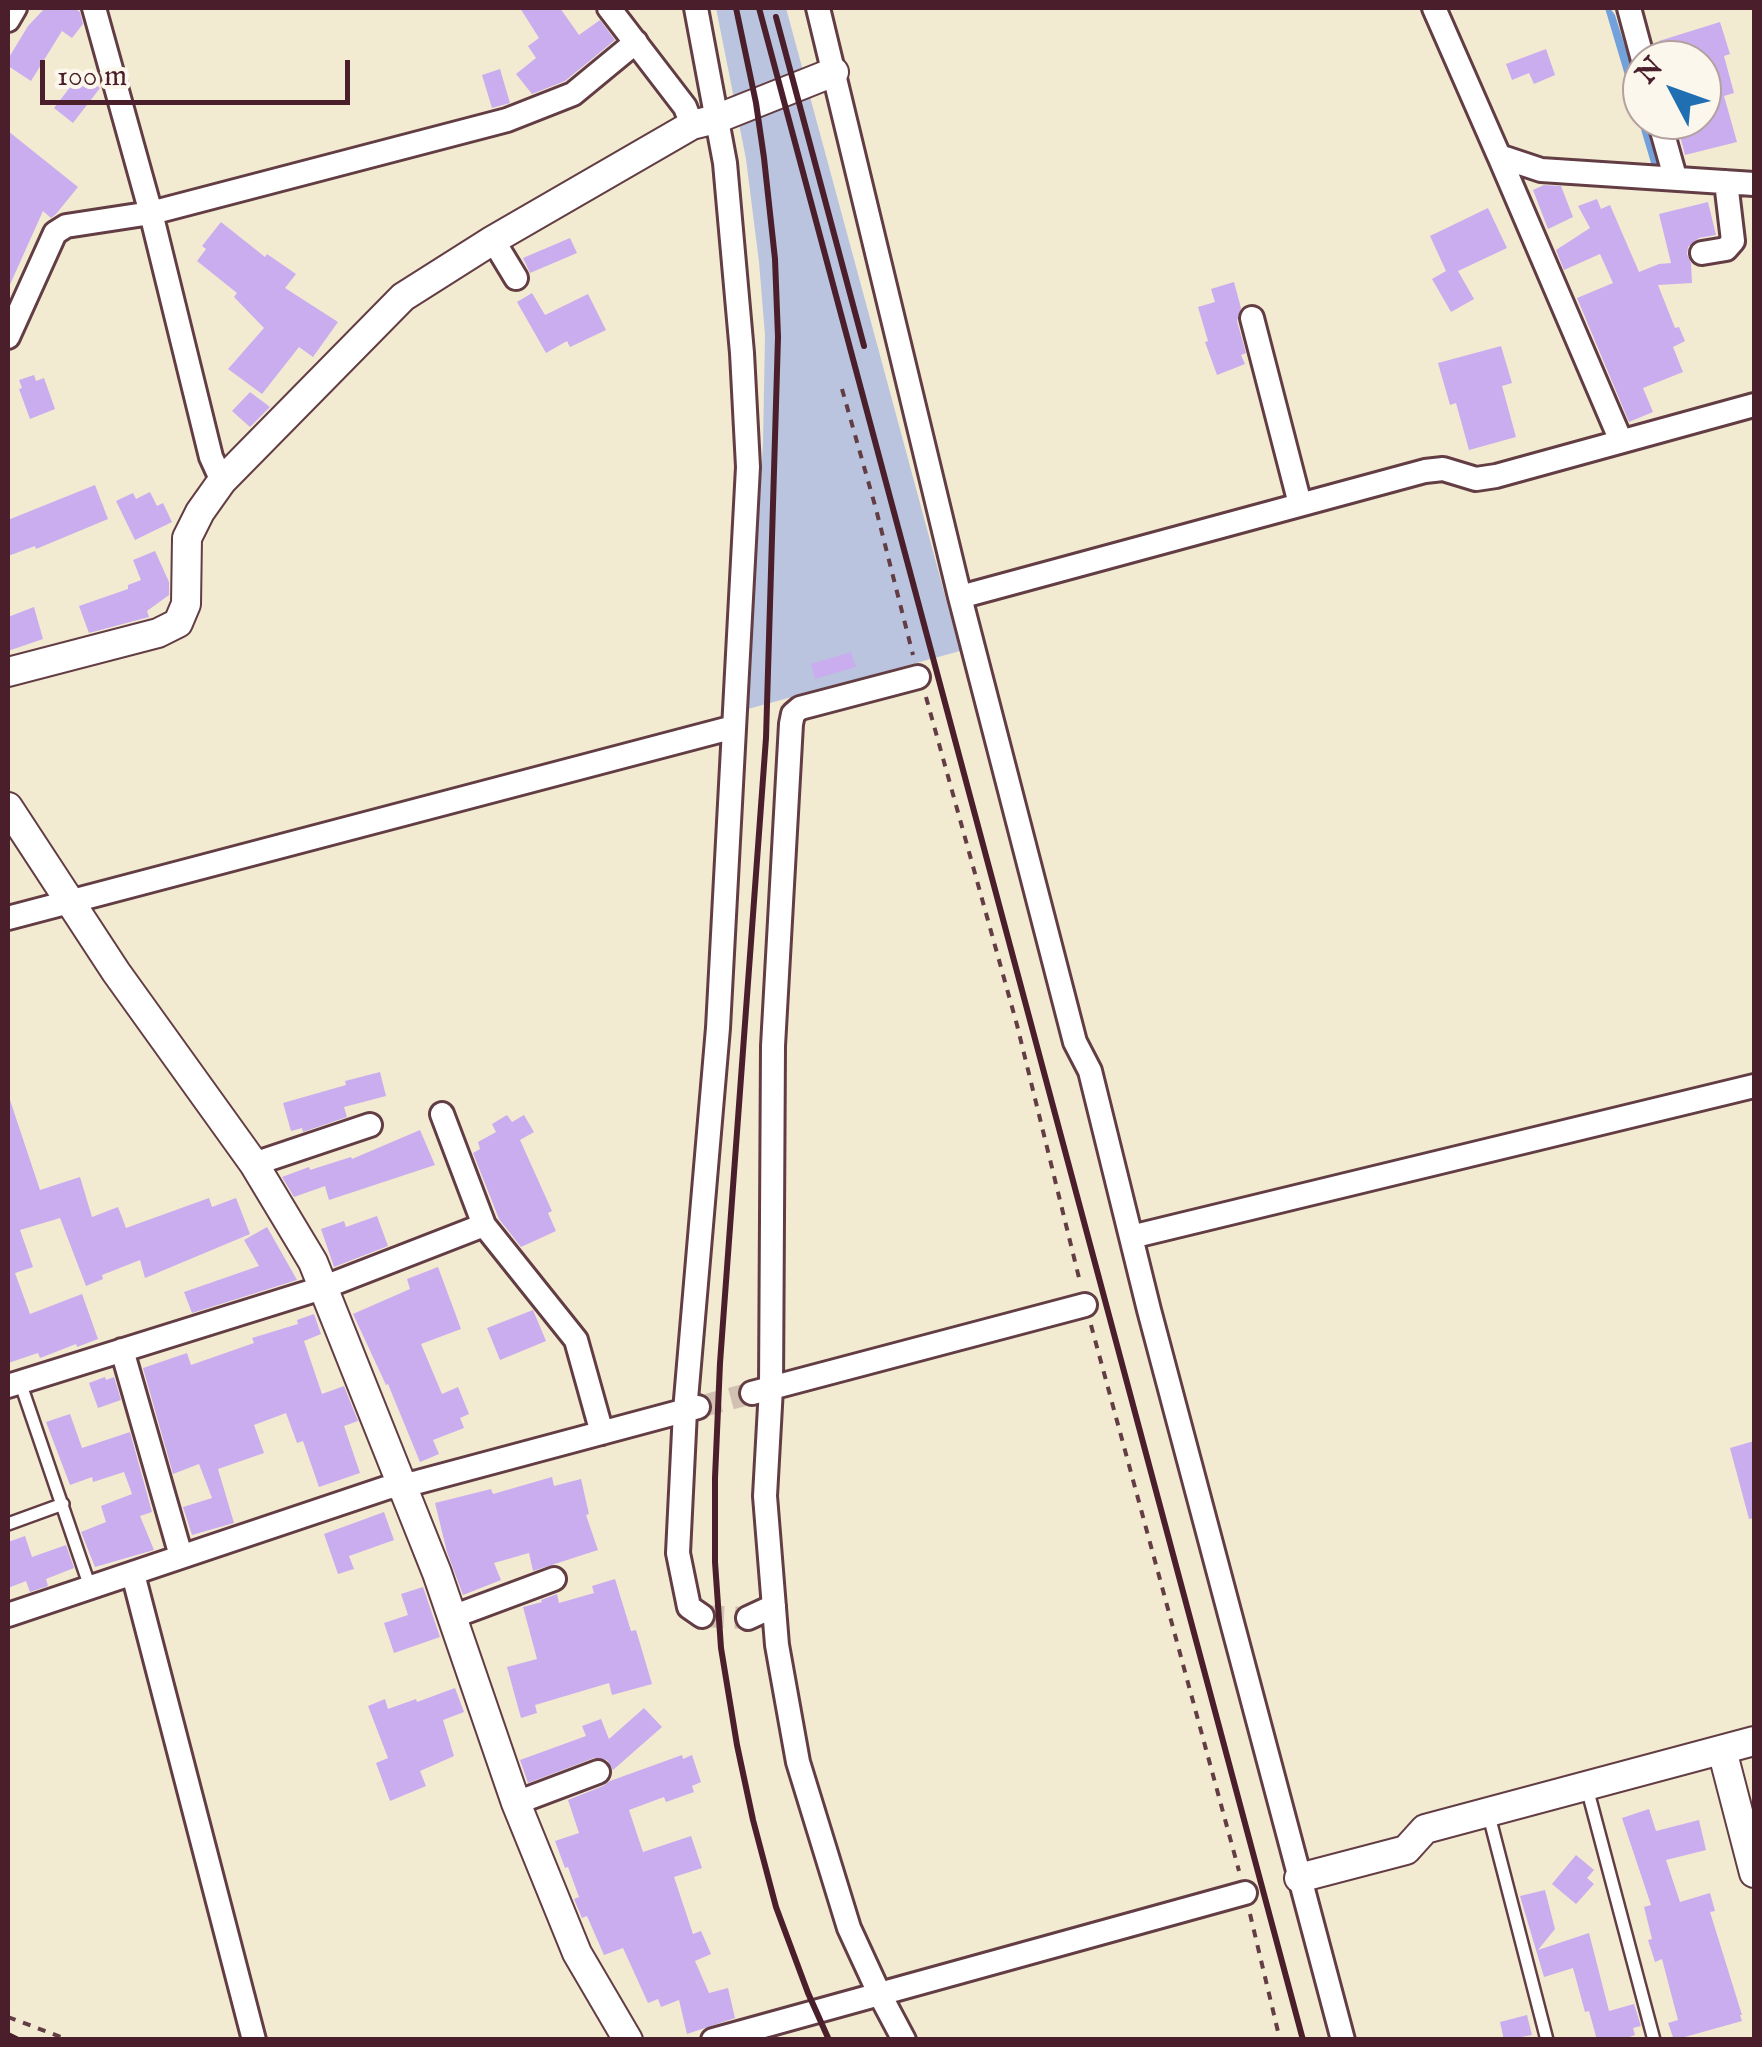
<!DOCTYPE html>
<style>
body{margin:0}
#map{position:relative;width:1762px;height:2047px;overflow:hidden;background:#f3ead2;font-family:"IM FELL English",serif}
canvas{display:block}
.frame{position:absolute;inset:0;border:10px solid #4a1f2b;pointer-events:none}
.north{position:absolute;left:1622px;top:40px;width:100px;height:100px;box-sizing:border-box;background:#fbf7ec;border:2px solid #b4a19f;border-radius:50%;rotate:311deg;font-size:28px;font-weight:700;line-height:40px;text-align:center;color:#4a1f2b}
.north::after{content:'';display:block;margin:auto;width:35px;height:45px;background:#1f6fb2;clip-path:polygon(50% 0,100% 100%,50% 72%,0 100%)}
.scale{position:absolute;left:40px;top:60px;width:310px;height:45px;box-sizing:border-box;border:5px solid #4a1f2b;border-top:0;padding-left:12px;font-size:30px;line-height:35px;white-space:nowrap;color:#4a1f2b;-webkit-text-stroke:8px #fbf7ec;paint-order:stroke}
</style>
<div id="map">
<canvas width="1762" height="2047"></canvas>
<div class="frame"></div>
<div class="north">N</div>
<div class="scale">100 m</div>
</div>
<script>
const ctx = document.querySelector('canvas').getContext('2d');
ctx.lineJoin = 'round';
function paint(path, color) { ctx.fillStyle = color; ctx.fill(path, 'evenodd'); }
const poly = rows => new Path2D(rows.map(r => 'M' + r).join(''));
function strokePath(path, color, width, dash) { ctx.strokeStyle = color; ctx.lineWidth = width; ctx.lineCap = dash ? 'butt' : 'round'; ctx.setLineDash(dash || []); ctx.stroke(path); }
const industrial = poly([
 [716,8,786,8,960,651,748,709,763,443,765,335,759,262,746,159]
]);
const water = poly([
 [1605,8,1610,8,1615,15,1642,100,1642,120,1648,120,1662,165,1635,170,1651,163]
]);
const building = poly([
 [45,8,74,8,80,12,83,24,72,38,62,31,31,81,8,66,8,59,28,26],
 [520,8,560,8,579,35,600,20,615,40,565,81,532,94,516,74,536,58,528,46,539,38],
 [1720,22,1730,54,1724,56,1734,93,1724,96,1737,142,1685,155,1676,120,1702,120,1702,60,1664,60,1659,41],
 [1546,49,1555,75,1534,84,1529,73,1512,80,1506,64],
 [500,69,510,103,492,108,482,75],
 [81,73,100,88,73,123,54,108],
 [8,131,78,187,56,214,51,218,43,211,8,289],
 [1544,185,1561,186,1573,217,1548,229,1533,190],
 [1597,199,1601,209,1610,205,1639,272,1659,264,1671,263,1659,214,1708,202,1716,235,1699,238,1688,247,1687,254,1691,263,1692,283,1658,285,1675,328,1679,327,1685,341,1673,347,1683,372,1643,388,1653,412,1629,422,1577,298,1613,283,1600,254,1564,270,1556,250,1590,228,1578,206],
 [1488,208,1507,248,1458,271,1474,299,1451,312,1432,279,1446,271,1430,236],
 [221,222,265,257,267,254,296,274,285,288,338,322,313,357,299,347,262,394,228,369,264,328,234,297,237,293,197,261,206,249,202,246],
 [570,238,577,253,530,273,523,258],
 [1234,282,1241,308,1237,321,1246,353,1241,355,1245,364,1217,375,1205,342,1208,341,1198,307,1215,302,1211,289],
 [532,293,545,315,588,294,606,330,570,347,567,341,546,353,517,302],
 [1501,346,1512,383,1502,386,1516,437,1469,450,1456,403,1450,405,1438,363],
 [34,375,36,381,44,378,55,409,30,419,19,389,22,388,19,380],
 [250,392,270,407,250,427,232,411],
 [95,485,108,519,36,549,35,546,8,556,8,520],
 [150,492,157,506,163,503,172,522,135,540,116,501,133,493,136,499],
 [155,551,169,582,169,595,147,611,149,617,89,633,79,606,128,589,128,585,141,580,133,560],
 [34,607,43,639,8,651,8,617],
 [851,652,856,667,815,679,811,664],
 [380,1072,386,1096,344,1107,347,1117,303,1132,302,1128,291,1131,283,1103,346,1085,345,1081],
 [10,1100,40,1190,80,1177,92,1217,118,1207,126,1228,209,1198,212,1207,236,1198,250,1234,145,1278,140,1260,102,1275,103,1279,86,1286,60,1218,20,1230,33,1267,15,1273,30,1314,82,1294,98,1339,77,1347,76,1344,40,1358,38,1353,8,1363,8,1101],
 [507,1115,512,1122,524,1115,534,1132,520,1140,552,1211,548,1213,556,1231,521,1247,499,1219,473,1153,480,1149,478,1142,496,1132,492,1124],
 [420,1130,435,1165,329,1200,325,1186,294,1197,282,1177,309,1167,310,1170,351,1157,352,1159],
 [377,1216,388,1246,334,1267,321,1229,344,1221,346,1227],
 [267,1227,297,1280,192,1313,184,1292,259,1266,244,1240],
 [438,1267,461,1329,421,1344,442,1394,458,1387,469,1414,460,1418,464,1428,433,1440,439,1454,420,1462,388,1384,386,1385,353,1314,410,1289,407,1279],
 [533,1310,546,1341,500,1360,487,1328],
 [314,1314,321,1334,304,1341,322,1394,344,1386,358,1421,344,1426,360,1473,319,1487,303,1441,297,1443,286,1413,254,1425,264,1453,218,1469,234,1523,192,1535,183,1507,212,1498,199,1464,173,1474,143,1368,187,1353,191,1365,254,1343,252,1338,298,1324,297,1320],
 [105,1377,106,1380,114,1377,121,1400,98,1408,89,1383],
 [70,1414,82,1448,130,1432,152,1512,140,1516,154,1550,95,1567,81,1532,106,1522,101,1506,132,1494,124,1472,93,1482,92,1477,70,1485,46,1422],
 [1754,1441,1754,1518,1749,1519,1730,1448],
 [552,1477,554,1486,581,1479,589,1514,586,1515,598,1550,533,1571,529,1553,494,1563,501,1580,463,1595,447,1552,435,1503,491,1489,493,1494],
 [384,1512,394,1540,349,1556,354,1569,338,1574,324,1534],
 [25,1536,32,1557,66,1545,74,1568,46,1579,48,1586,30,1592,26,1581,8,1588,8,1542],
 [615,1579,631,1631,636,1630,652,1684,612,1695,609,1683,535,1705,537,1713,521,1718,507,1667,537,1659,523,1607,542,1602,541,1600,557,1594,559,1603,594,1593,592,1586],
 [423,1587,440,1637,394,1653,384,1623,408,1615,401,1594],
 [455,1688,464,1712,443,1720,454,1756,420,1771,426,1786,390,1801,376,1763,388,1758,368,1706,385,1699,388,1709,416,1699,417,1702],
 [644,1708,662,1727,613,1770,607,1760,594,1758,528,1783,520,1760,586,1736,582,1726,601,1719,609,1739],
 [682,1755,683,1759,692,1755,701,1782,692,1786,694,1792,666,1802,664,1797,629,1810,643,1852,691,1836,702,1868,674,1877,693,1934,701,1931,711,1954,695,1961,709,1993,728,1988,735,2018,687,2034,679,2000,661,2007,658,1999,648,2003,623,1948,604,1955,587,1916,582,1918,574,1899,579,1897,568,1867,565,1868,555,1841,579,1833,568,1800,603,1786,610,1781],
 [1649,1809,1656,1831,1699,1820,1706,1850,1666,1860,1680,1902,1710,1893,1715,1911,1710,1912,1742,2015,1740,2015,1742,2021,1674,2040,1668,2023,1678,2020,1662,1959,1655,1962,1648,1940,1652,1939,1644,1907,1651,1905,1622,1818],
 [1576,1855,1594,1870,1587,1878,1594,1884,1576,1904,1552,1884],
 [1545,1890,1555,1929,1538,1950,1589,1933,1609,2011,1634,2004,1641,2026,1633,2028,1635,2035,1621,2040,1597,2040,1589,2011,1585,2012,1573,1968,1544,1977,1520,1896],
 [1527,2015,1532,2035,1504,2040,1500,2022]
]);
const minorTunnel = poly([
 [699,1407,752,1393],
 [702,1616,748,1618]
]);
const path = poly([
 [842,389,876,509,913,655],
 [926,697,1017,1025,1080,1282],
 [1091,1325,1239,1871],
 [1250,1914,1280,2040],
 [8,2017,69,2040]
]);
const service = poly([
 [20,1382,90,1587],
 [8,1524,63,1504],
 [1587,1788,1654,2040],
 [1488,1812,1547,2040]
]);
const minor = poly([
 [94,8,151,213,211,457,222,481],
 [609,8,685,107,692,125],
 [696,8,725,163,742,353,748,467,718,1028,685,1411,678,1553,689,1607,702,1616],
 [818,8,960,597,1075,1042,1090,1071,1149,1310,1343,2040],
 [1434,8,1499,156,1541,170,1754,184],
 [1629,8,1643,60],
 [8,20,15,8],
 [1659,120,1675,177],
 [1499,156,1621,441],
 [493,240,516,278],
 [1702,253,1726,249,1733,241,1726,182],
 [1252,318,1300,504],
 [8,337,55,233,66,226,151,213,507,120,573,94,636,42],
 [960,597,1425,471,1443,469,1476,479,1496,476,1754,405],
 [8,918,734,727],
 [442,1114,484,1225,576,1340,602,1433],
 [254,1164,370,1125],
 [1131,1237,1754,1086],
 [122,1350,181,1556],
 [8,1386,322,1288,484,1225],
 [752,1393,1085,1305],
 [133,1574,254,2040],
 [8,1615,386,1488,418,1482,698,1407],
 [452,1617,554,1579],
 [748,1618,774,1606],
 [516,1803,598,1772],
 [713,2040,1245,1893],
 [904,2040,879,1993,849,1928,798,1762,777,1645,765,1496,771,1388,773,1046,791,724,793,714,800,708,918,677]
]);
const tertiary = poly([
 [8,672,158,633,178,623,186,604,187,538,200,512,222,481,403,297,493,240,692,125,716,119,834,72],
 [8,807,116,972,254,1164,313,1262,437,1573,516,1803,577,1953,628,2040],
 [1722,1750,1754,1873],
 [1299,1878,1406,1850,1425,1829,1754,1741]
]);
const rail = poly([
 [736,8,756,103,764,158,775,259,778,337,766,738,720,1363,715,1478,715,1562,721,1648,737,1745,753,1820,776,1907,808,1993,829,2040],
 [759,8,1303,2040],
 [776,17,864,346],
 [8,2035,18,2040]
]);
paint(industrial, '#bac4de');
paint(water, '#72a1db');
paint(building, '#caadee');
strokePath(minorTunnel, '#d1c1b1', 22, [22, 11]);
strokePath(service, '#633d44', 16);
strokePath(minor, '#633d44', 28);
strokePath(tertiary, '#633d44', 32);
strokePath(path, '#633d44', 4, [8, 8]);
strokePath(service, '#fff', 11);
strokePath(minor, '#fff', 22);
strokePath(tertiary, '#fff', 28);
strokePath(rail, '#4a1f2b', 6);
</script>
